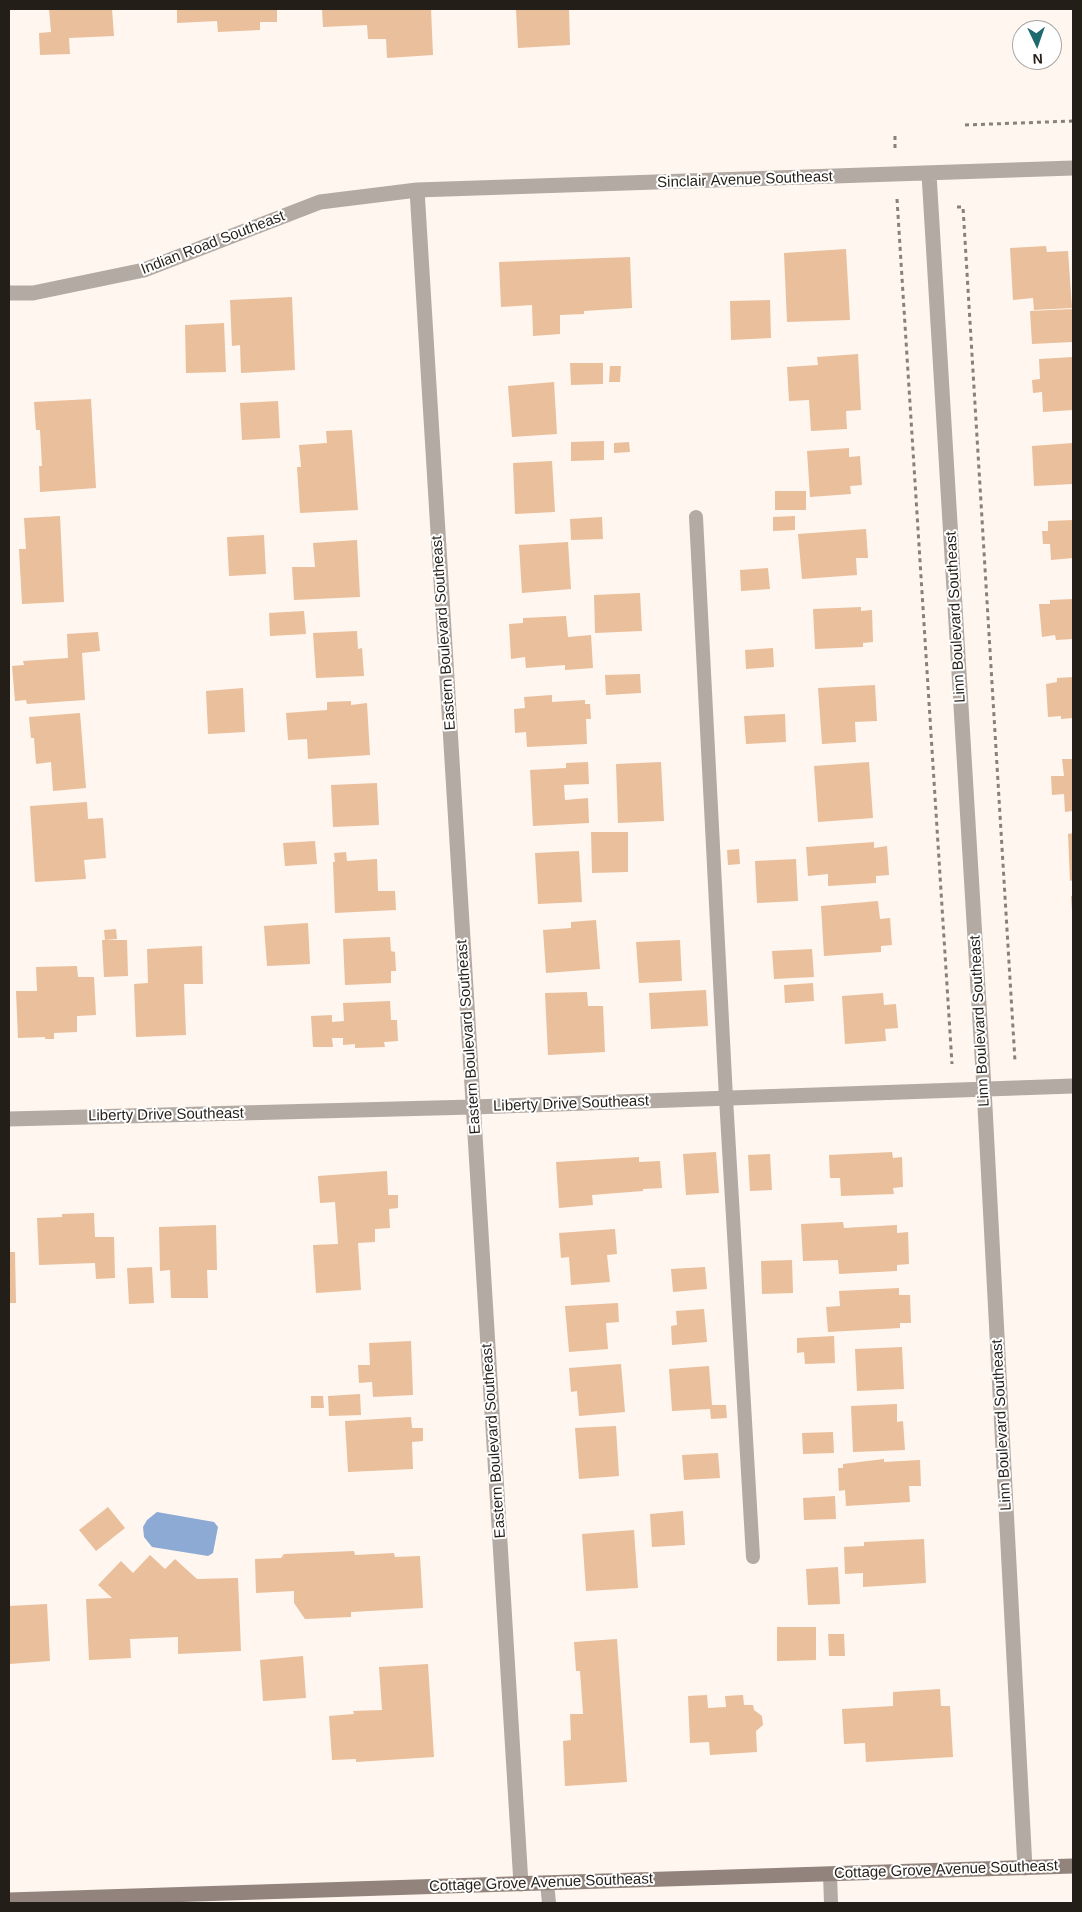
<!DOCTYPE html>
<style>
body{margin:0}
#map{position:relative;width:1082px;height:1912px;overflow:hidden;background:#fef6ef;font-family:Helvetica,sans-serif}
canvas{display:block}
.frame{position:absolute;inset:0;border:10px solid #241e18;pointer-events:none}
.north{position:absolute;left:1012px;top:20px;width:50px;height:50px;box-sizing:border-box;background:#fff;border:1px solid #a7a5a3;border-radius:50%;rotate:177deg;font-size:14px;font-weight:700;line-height:20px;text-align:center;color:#241e18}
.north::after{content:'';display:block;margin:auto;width:18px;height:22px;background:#1e6a6e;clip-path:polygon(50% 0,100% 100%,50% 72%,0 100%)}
</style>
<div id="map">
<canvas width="1082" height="1912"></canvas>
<div class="frame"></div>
<div class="north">N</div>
</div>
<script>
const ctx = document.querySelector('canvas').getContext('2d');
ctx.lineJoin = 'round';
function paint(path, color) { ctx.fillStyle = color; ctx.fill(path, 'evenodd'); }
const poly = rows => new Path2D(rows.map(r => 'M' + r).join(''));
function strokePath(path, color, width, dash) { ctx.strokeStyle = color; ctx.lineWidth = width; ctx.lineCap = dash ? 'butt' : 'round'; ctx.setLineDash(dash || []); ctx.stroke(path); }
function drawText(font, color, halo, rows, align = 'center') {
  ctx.font = font + ' Helvetica,sans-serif'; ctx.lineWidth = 4; ctx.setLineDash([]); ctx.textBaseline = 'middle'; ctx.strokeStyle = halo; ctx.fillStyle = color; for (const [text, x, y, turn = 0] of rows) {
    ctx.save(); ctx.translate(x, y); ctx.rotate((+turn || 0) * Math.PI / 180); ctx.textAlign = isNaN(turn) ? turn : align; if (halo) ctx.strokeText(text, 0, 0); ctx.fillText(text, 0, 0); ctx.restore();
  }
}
const water = poly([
 [157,1512,214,1522,218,1527,213,1553,208,1556,152,1547,144,1537,143,1527,147,1520]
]);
const building = poly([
 [49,9,112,9,114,36,69,38,70,54,40,55,39,33,51,32],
 [177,9,277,9,277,22,260,22,260,30,218,32,217,21,177,23],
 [322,9,431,9,433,55,387,58,386,39,368,39,367,25,323,27],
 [516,9,569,9,570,45,518,48],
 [1046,246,1047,252,1068,251,1072,308,1034,310,1033,298,1013,300,1010,248],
 [846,249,850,320,787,322,784,253],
 [630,257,632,308,584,311,584,314,560,315,560,334,533,336,532,305,501,307,499,262],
 [292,297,295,370,241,373,240,345,232,346,230,300],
 [770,300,771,338,731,340,730,301],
 [1073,309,1073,342,1032,344,1030,311],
 [224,323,226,372,186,373,185,325],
 [858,354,861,410,846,411,847,429,811,431,809,400,789,401,787,367,818,365,817,357],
 [1073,357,1073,410,1043,412,1042,392,1033,393,1032,380,1040,379,1039,359],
 [570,363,603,363,603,384,571,385],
 [610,366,621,366,620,382,609,382],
 [554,382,557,434,512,437,508,386],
 [91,399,96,488,40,492,39,466,42,466,40,430,36,430,34,402],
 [278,401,280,438,242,440,240,403],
 [352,430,358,510,300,513,297,467,301,467,299,445,327,443,326,431],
 [604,441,604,460,571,461,571,442],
 [629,442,630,452,614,453,614,443],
 [1073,443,1073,484,1034,486,1032,446],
 [849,448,849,457,860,456,862,485,850,486,851,494,810,497,807,451],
 [552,461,555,512,515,514,513,463],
 [775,491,806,491,806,510,775,510],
 [60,516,64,602,22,604,19,549,26,549,24,518],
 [795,516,795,530,773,531,773,517],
 [602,517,603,539,571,540,570,519],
 [1073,520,1073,558,1051,560,1050,544,1043,544,1042,531,1048,531,1048,521],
 [866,529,868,558,856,558,857,575,802,579,798,534],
 [264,535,266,574,229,576,227,537],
 [357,540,360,597,294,600,292,567,315,567,313,543],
 [568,542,571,589,522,593,519,545],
 [768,568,770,589,741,591,740,570],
 [640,593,642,631,595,633,594,595],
 [1073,599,1073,639,1056,640,1055,635,1042,637,1039,604,1050,604,1050,600],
 [861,607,861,611,872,610,873,642,863,643,863,647,815,649,813,609],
 [304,611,306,634,270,636,269,613],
 [566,616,568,637,591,635,593,668,565,670,565,665,526,668,525,657,511,659,509,624,523,623,523,618],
 [357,631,358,649,362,648,364,676,316,678,313,633],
 [98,632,100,651,82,653,85,700,27,704,26,700,15,701,12,666,24,665,23,661,68,658,67,634],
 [773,648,774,667,746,669,745,650],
 [640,674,641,693,606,695,605,675],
 [1073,677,1073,718,1061,719,1061,716,1048,717,1046,684,1057,682,1057,678],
 [875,685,877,721,855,722,856,742,822,744,818,688],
 [243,688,245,732,208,734,206,691],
 [552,695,552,702,585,700,585,704,590,704,591,719,586,719,587,744,527,747,526,732,515,733,514,709,525,708,524,697],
 [351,701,351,705,367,703,370,755,308,759,307,739,288,740,286,713,327,710,327,702],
 [80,713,86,788,53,791,51,762,36,764,34,738,31,738,29,717],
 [785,714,786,742,746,744,744,716],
 [1062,759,1073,759,1073,811,1065,812,1064,794,1052,795,1051,776,1064,776],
 [588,762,589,784,564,785,565,800,588,798,589,823,533,826,530,770,566,768,566,763],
 [661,762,664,821,618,823,616,764],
 [869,762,873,818,818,822,814,766],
 [377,783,379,825,333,827,331,785],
 [87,802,88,819,103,818,106,858,84,860,86,879,35,882,30,806],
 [591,832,628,832,628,872,592,873],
 [1073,833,1073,880,1070,881,1068,834],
 [315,841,317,864,285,866,283,843],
 [874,842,874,848,887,846,889,875,876,876,876,883,828,886,828,874,808,876,806,847],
 [739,849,740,864,728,865,727,850],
 [579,851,582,902,538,904,535,853],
 [346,852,347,861,377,859,378,891,395,891,396,910,335,913,333,862,335,862,334,853],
 [796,859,798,901,757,903,755,861],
 [1071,896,1073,896,1073,912,1072,912],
 [878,901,880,919,890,918,892,945,881,946,881,952,824,956,821,906],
 [596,920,600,969,546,973,543,930,571,928,571,922],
 [308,923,310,964,267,966,264,926],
 [116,929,117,939,105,940,104,930],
 [390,937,391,951,395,952,396,971,391,971,391,983,345,985,343,939],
 [102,940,127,940,128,976,104,977],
 [680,940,682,981,639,983,636,942],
 [202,946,203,984,184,984,186,1035,136,1037,134,984,148,983,147,949],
 [812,949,814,977,774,979,772,951],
 [77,966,78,977,94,977,96,1015,77,1016,77,1032,54,1033,54,1039,45,1039,45,1037,18,1038,16,991,37,991,36,967],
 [813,983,814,1001,785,1003,784,985],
 [706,990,708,1026,651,1029,649,993],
 [587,992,588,1006,603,1006,605,1052,548,1055,545,993],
 [883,993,884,1005,896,1004,898,1028,885,1029,886,1041,845,1044,842,996],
 [390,1001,391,1020,397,1020,398,1041,384,1042,385,1047,355,1048,355,1044,343,1045,343,1038,332,1038,333,1047,313,1047,311,1016,332,1015,332,1022,344,1021,343,1003],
 [716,1152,719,1193,686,1195,683,1154],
 [892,1152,893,1158,902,1157,903,1187,893,1188,894,1194,841,1196,840,1178,830,1178,829,1155],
 [770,1154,772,1190,750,1191,748,1155],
 [639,1157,639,1162,660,1161,662,1188,643,1189,643,1191,592,1195,593,1205,559,1208,556,1162],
 [387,1171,388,1195,398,1195,398,1208,389,1209,390,1228,375,1229,375,1242,358,1243,361,1290,316,1293,313,1245,338,1244,335,1202,320,1203,318,1176],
 [94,1213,95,1237,114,1237,115,1278,96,1279,95,1263,39,1265,37,1218,62,1217,62,1214],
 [843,1222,844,1228,897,1225,897,1233,908,1232,909,1264,897,1265,897,1271,839,1274,838,1260,803,1261,801,1224],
 [216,1225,217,1270,207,1270,208,1298,171,1298,170,1270,160,1271,159,1227],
 [615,1229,617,1254,607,1255,610,1282,571,1285,569,1257,561,1258,559,1233],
 [9,1252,15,1252,16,1303,9,1303],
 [792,1260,793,1293,762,1294,761,1261],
 [152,1267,154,1303,129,1304,127,1268],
 [705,1267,707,1289,673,1292,671,1269],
 [899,1288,899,1295,910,1295,911,1323,900,1323,900,1328,828,1332,826,1307,840,1306,839,1291],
 [618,1303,619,1322,606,1323,608,1349,569,1352,565,1306],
 [704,1309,707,1342,672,1345,671,1326,677,1325,676,1311],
 [834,1336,835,1363,805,1364,804,1352,797,1353,797,1338],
 [411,1341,413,1395,373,1397,372,1382,359,1383,358,1365,370,1365,369,1343],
 [902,1347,904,1389,857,1391,855,1349],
 [621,1364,625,1412,579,1416,577,1391,571,1392,569,1368],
 [709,1366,712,1405,726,1405,727,1418,711,1419,710,1409,672,1411,669,1369],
 [360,1394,361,1415,329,1416,328,1396],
 [311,1396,323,1396,324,1408,311,1408],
 [897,1404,897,1422,903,1421,905,1450,853,1452,851,1406],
 [411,1417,412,1428,423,1428,423,1441,412,1442,413,1469,348,1472,345,1421],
 [616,1426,619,1476,579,1479,575,1428],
 [833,1432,834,1453,803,1454,802,1433],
 [718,1453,720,1478,684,1480,682,1455],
 [884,1459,884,1462,920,1460,921,1486,909,1486,910,1502,846,1506,845,1490,839,1491,838,1468,843,1468,843,1464],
 [835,1496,836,1519,804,1520,803,1498],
 [108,1507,125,1528,96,1551,79,1530],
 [683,1511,685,1545,652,1547,650,1514],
 [634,1530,638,1588,586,1591,582,1534],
 [924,1539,926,1583,863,1587,863,1573,845,1574,844,1547,864,1546,864,1542],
 [354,1551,355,1555,394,1553,395,1557,420,1556,423,1608,351,1612,351,1617,305,1619,294,1603,294,1591,256,1593,255,1559,281,1558,284,1554],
 [150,1555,165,1569,175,1559,197,1579,238,1578,241,1651,178,1654,178,1637,130,1639,131,1658,89,1660,86,1599,112,1598,98,1585,121,1561,133,1573],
 [838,1567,840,1604,808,1605,806,1569],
 [47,1604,50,1661,9,1664,9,1606],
 [777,1627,816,1627,816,1660,777,1661],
 [828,1634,844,1634,845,1656,829,1656],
 [617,1639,627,1782,565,1786,563,1741,571,1740,570,1714,583,1714,580,1671,576,1671,574,1642],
 [303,1656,306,1698,263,1701,260,1660],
 [428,1664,434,1757,356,1762,356,1759,332,1760,329,1716,354,1714,353,1711,382,1710,379,1667],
 [940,1689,941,1706,950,1706,953,1757,866,1762,865,1743,844,1744,842,1709,893,1706,893,1692],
 [707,1695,708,1708,726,1707,725,1696,743,1695,744,1705,753,1705,754,1710,762,1716,763,1725,756,1731,757,1752,710,1755,709,1742,690,1743,688,1696]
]);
const path = poly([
 [965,125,1073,121],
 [895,136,895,149],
 [897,199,952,1064],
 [957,207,963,207,1015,1061]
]);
const service = poly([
 [696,517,726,1098,753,1557],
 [830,1874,831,1903],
 [547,1883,549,1903]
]);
const minor = poly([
 [929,174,984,1088,1025,1868],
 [417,190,521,1884],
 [9,293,33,293,144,270,320,202,417,190,1073,168],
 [9,1119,473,1107,1073,1086]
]);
const secondary = poly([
 [9,1900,1073,1866]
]);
const streetNames = [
 ["Sinclair Avenue Southeast",745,180,-2],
 ["Indian Road Southeast",213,243,-21],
 ["Linn Boulevard Southeast",956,617,-93],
 ["Eastern Boulevard Southeast",444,633,-94],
 ["Linn Boulevard Southeast",980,1021,-93],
 ["Eastern Boulevard Southeast",469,1037,-94],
 ["Liberty Drive Southeast",571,1104,-2],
 ["Liberty Drive Southeast",166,1115,-1],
 ["Linn Boulevard Southeast",1002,1425,-93],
 ["Eastern Boulevard Southeast",494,1441,-94],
 ["Cottage Grove Avenue Southeast",946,1870,-2],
 ["Cottage Grove Avenue Southeast",541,1883,-2]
];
paint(water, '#8caad3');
paint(building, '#eabf9c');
strokePath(path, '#88817a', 3, [4, 4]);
strokePath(service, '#b4aaa4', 14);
strokePath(minor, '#b4aaa4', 15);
strokePath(secondary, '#92847c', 15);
drawText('15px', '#241e18', '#fff', streetNames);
</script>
